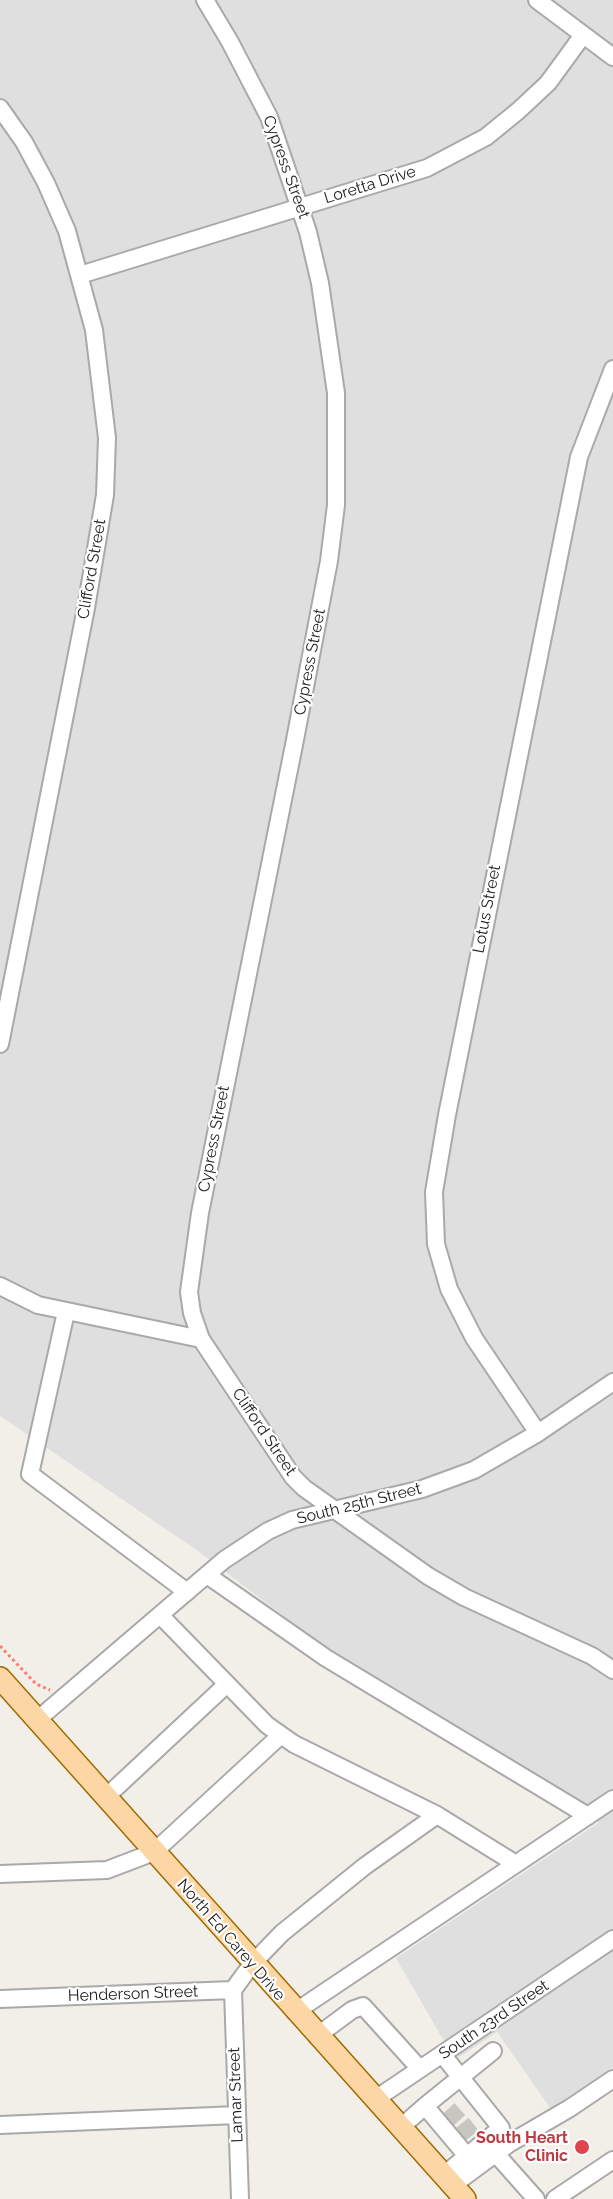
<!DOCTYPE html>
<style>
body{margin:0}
canvas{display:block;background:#f2efe9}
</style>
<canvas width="613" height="2199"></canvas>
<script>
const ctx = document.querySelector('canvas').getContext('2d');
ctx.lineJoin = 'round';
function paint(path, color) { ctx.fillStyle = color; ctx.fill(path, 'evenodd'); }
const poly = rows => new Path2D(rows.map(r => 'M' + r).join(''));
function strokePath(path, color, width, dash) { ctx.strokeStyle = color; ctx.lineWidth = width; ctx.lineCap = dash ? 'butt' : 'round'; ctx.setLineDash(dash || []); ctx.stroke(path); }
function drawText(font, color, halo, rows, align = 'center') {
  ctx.font = font + ' Raleway,sans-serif'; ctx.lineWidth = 4.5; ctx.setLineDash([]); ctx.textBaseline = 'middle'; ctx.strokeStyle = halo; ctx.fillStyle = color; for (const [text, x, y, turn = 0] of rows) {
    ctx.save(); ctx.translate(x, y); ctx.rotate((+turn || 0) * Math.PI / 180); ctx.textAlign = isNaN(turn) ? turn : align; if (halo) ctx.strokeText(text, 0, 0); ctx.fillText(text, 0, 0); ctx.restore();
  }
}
const residential = poly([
 [0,0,613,0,613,2067,551,2109,497,2032,458,2058,441,2036,396,1958,598,1823,579,1806,311,1637,198,1551,0,1416]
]);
const minorTunnel = poly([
 [448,2120,460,2109],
 [461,2134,475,2123]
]);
const path = poly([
 [0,1646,36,1684,50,1690]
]);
const minor = poly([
 [537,0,613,57],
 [0,108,24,142,46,183,67,231,94,330,107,438,105,495,86,608,0,1044],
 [80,275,427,168,486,137,518,111,548,83,583,35],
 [0,1286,38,1305,201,1339,293,1477,304,1488,428,1576,464,1597,592,1656,613,1670],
 [66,1312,30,1474,187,1592],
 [201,1339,192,1313,189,1292,200,1213,294,745,329,561,336,505,336,393,320,283,308,232,269,117,230,42,205,0],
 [538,1433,474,1338,449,1289,436,1244,434,1192,447,1115,579,457,613,369],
 [207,1575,326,1658,588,1816],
 [160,1615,267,1725,294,1744,437,1815,516,1864],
 [37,1720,224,1560,268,1531,292,1520,422,1489,474,1470,538,1433,613,1382],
 [106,1797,227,1684],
 [0,1874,107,1870,154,1852,281,1735],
 [233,1990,252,1964,282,1933,365,1866,437,1815],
 [233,1990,240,2199],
 [0,1999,233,1990],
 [295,2012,613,1799],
 [317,2036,352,2010,363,2006,420,2069],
 [442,2054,501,2128,444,2175],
 [374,2100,613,1939],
 [0,2125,237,2115],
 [400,2128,425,2106],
 [489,2146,536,2199],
 [467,2156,425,2106,493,2051],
 [453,2185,510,2143,570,2108,613,2079],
 [555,2199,613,2160]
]);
const major = poly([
 [0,1678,465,2199]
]);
const markers = [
 [582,2147,8,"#e0444e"]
];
const streetNames = [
 ["Cypress Street",286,167,70],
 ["Loretta Drive",370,185,-17],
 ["Clifford Street",92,569,-80],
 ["Cypress Street",310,662,-79],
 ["Lotus Street",487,909,-79],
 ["Cypress Street",214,1139,-79],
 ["Clifford Street",264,1432,56],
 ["South 25th Street",359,1504,-14],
 ["North Ed Carey Drive",231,1940,49],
 ["Henderson Street",133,1994,-2],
 ["South 23rd Street",494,2020,-34],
 ["Lamar Street",236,2095,-92]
];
const healthNames = [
 ["South Heart",568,2138],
 ["Clinic",568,2156]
];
paint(residential, '#e0dfdf');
strokePath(minorTunnel, '#c8c6c1', 16, [16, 8]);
strokePath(minor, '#a9a9a9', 20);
strokePath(major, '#a06b00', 24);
strokePath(path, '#fa8072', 3, [3, 3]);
strokePath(minor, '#fff', 16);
strokePath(major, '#fcd6a4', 21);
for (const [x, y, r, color] of markers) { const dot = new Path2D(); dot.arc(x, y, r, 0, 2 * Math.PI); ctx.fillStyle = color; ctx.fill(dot); strokePath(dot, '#fff', 2); }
drawText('16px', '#222', '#fff', streetNames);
drawText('bold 16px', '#be3a42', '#fff', healthNames, 'right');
</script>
